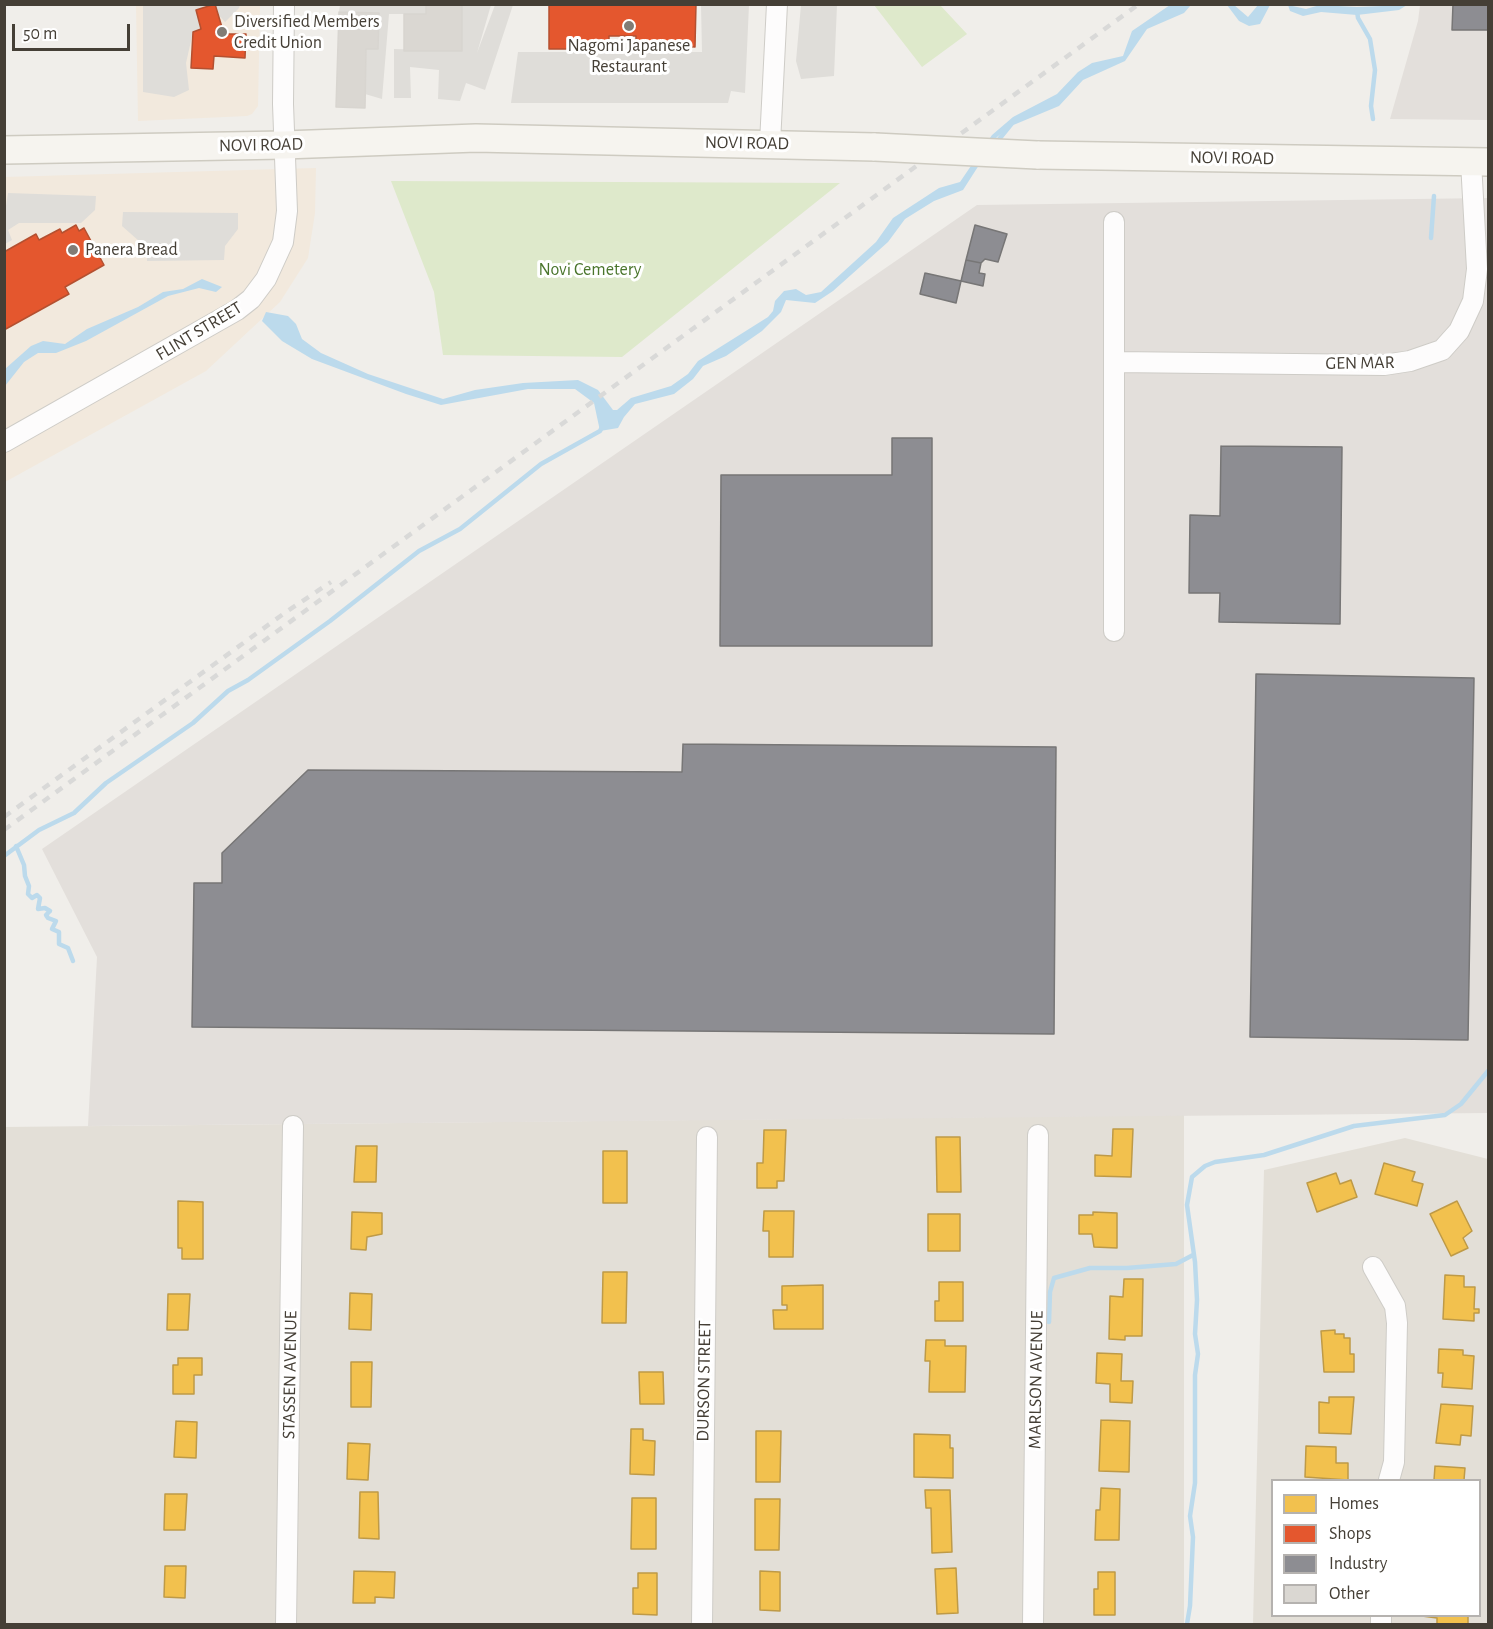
<!DOCTYPE html>
<style>
body{margin:0}
#map{position:relative;width:1493px;height:1629px;overflow:hidden;background:#f0eeea;font-family:"Alegreya Sans",sans-serif}
canvas{display:block}
.frame{position:absolute;inset:0;border:6px solid #453f36;pointer-events:none}
.legend{position:absolute;left:1271px;top:1479px;width:210px;height:138px;box-sizing:border-box;background:#fff;border:2px solid #b5b2af;margin:0;padding:8px 10px;list-style:none;font-size:18px;color:#453f36}
.legend li{display:flex;align-items:center;gap:12px;height:30px}
.legend b{width:30px;border:2px solid #b5b2af}
.scale{position:absolute;left:12px;top:24px;width:118px;height:27px;box-sizing:border-box;border:3px solid #453f36;border-top:0;padding-left:8px;font-size:18px;line-height:21px;white-space:nowrap;color:#453f36;-webkit-text-stroke:4px #fff;paint-order:stroke}
</style>
<div id="map">
<canvas width="1493" height="1629"></canvas>
<div class="frame"></div>
<ul class="legend">
<li><b style="height:16px;background:#f2c14e"></b>Homes</li>
<li><b style="height:16px;background:#e4572e"></b>Shops</li>
<li><b style="height:16px;background:#8d8d92"></b>Industry</li>
<li><b style="height:16px;background:#dad7d2"></b>Other</li>
</ul>
<div class="scale">50 m</div>
</div>
<script>
const ctx = document.querySelector('canvas').getContext('2d');
ctx.lineJoin = 'round';
function paint(path, color) { ctx.fillStyle = color; ctx.fill(path, 'evenodd'); }
const poly = rows => new Path2D(rows.map(r => 'M' + r).join(''));
function strokePath(path, color, width, dash) { ctx.strokeStyle = color; ctx.lineWidth = width; ctx.lineCap = dash ? 'butt' : 'round'; ctx.setLineDash(dash || []); ctx.stroke(path); }
function drawText(font, color, halo, rows, align = 'center') {
  ctx.font = font + ' "Alegreya Sans",sans-serif'; ctx.lineWidth = 6; ctx.setLineDash([]); ctx.textBaseline = 'middle'; ctx.strokeStyle = halo; ctx.fillStyle = color; for (const [text, x, y, turn = 0] of rows) {
    ctx.save(); ctx.translate(x, y); ctx.rotate((+turn || 0) * Math.PI / 180); ctx.textAlign = isNaN(turn) ? turn : align; if (halo) ctx.strokeText(text, 0, 0); ctx.fillText(text, 0, 0); ctx.restore();
  }
}
const residential = poly([
 [1184,1115,1184,1624,5,1624,4,1127],
 [1405,1138,1488,1159,1488,1624,1253,1624,1264,1170],
 [1272,1480,1480,1480,1480,1616,1272,1616]
]);
const commercial = poly([
 [136,5,260,5,258,106,252,114,247,116,138,121],
 [316,168,315,213,308,258,280,302,206,371,5,482,4,177]
]);
const industrial = poly([
 [1420,5,1488,5,1488,120,1390,119,1418,21],
 [1488,198,1488,1113,88,1126,97,957,42,849,977,205]
]);
const green = poly([
 [874,5,940,5,967,34,922,67],
 [391,181,840,183,622,357,443,355,434,292]
]);
const parking = poly([
 [143,5,240,5,239,8,225,22,217,13,201,29,193,32,186,63,189,90,174,97,143,92],
 [340,5,426,5,426,14,389,14,382,99,365,94,366,49,378,49,379,14,339,12],
 [462,5,491,5,477,53,495,5,513,5,485,90,466,83,460,101,438,99,439,70,410,67,411,98,394,98,394,49,462,51],
 [701,5,749,5,745,93,731,91,728,103,511,103,518,52,702,52],
 [801,5,837,5,834,76,801,79,796,61],
 [8,193,96,196,95,210,81,223,19,223,8,230,12,240,5,244,5,212],
 [123,212,238,213,238,229,225,246,224,260,147,261,147,248,122,226]
]);
const water = poly([
 [1170,5,1191,5,1184,13,1147,29,1125,61,1083,80,1059,106,1011,126,997,137,963,190,934,201,905,219,888,242,833,291,815,303,786,300,781,312,762,331,726,356,703,366,693,379,674,394,635,404,624,417,618,428,600,431,594,403,575,389,528,389,441,405,406,394,312,359,282,341,262,321,266,312,288,316,296,324,302,339,321,353,368,374,443,399,475,390,523,383,578,380,598,390,613,410,617,410,631,398,671,386,688,374,698,361,768,317,773,311,775,301,784,291,796,289,806,295,821,292,876,242,893,218,939,188,960,182,992,135,1013,117,1057,94,1078,72,1092,63,1123,56,1132,31],
 [1227,5,1234,5,1248,17,1258,5,1270,5,1260,24,1249,26,1239,21],
 [1320,5,1357,7,1407,5,1399,10,1357,15,1321,12,1303,16,1290,11,1288,5,1306,9],
 [202,279,222,287,216,292,199,288,168,296,86,341,56,353,38,353,24,362,5,386,5,369,31,346,43,341,65,344,87,329,138,307,163,292,183,289]
]);
const homes = poly([
 [1113,1129,1133,1129,1131,1177,1095,1176,1095,1155,1112,1156,1113,1129],
 [764,1130,786,1130,784,1181,777,1181,777,1188,757,1188,757,1163,763,1163,764,1130],
 [936,1137,960,1137,961,1192,937,1192,936,1137],
 [356,1146,377,1146,376,1182,354,1182,356,1146],
 [603,1151,627,1151,627,1203,603,1203,603,1151],
 [1384,1163,1415,1172,1412,1181,1423,1184,1417,1206,1375,1194,1384,1163],
 [1336,1173,1340,1184,1351,1180,1357,1197,1317,1212,1307,1183,1336,1173],
 [178,1201,203,1202,203,1259,182,1259,182,1248,178,1248,178,1201],
 [1457,1201,1472,1231,1463,1238,1468,1248,1451,1256,1430,1214,1457,1201],
 [764,1211,794,1211,793,1257,769,1257,769,1231,763,1231,764,1211],
 [352,1212,382,1213,382,1234,367,1237,366,1250,351,1249,352,1212],
 [1093,1212,1117,1213,1117,1248,1094,1247,1092,1234,1079,1234,1079,1215,1093,1215,1093,1212],
 [928,1214,960,1214,960,1251,928,1251,928,1214],
 [603,1272,627,1272,626,1323,602,1323,603,1272],
 [1445,1275,1464,1276,1464,1287,1475,1287,1474,1309,1479,1309,1479,1313,1474,1313,1474,1321,1443,1319,1445,1275],
 [1124,1279,1143,1279,1142,1336,1125,1336,1125,1340,1109,1339,1110,1296,1123,1297,1124,1279],
 [939,1282,963,1282,963,1321,935,1321,935,1301,939,1301,939,1282],
 [823,1285,823,1329,774,1329,773,1310,787,1310,787,1305,782,1305,782,1286,823,1285],
 [350,1293,372,1294,371,1330,349,1329,350,1293],
 [168,1294,190,1294,188,1330,167,1330,168,1294],
 [1335,1330,1335,1334,1344,1334,1344,1338,1350,1338,1350,1354,1354,1354,1354,1372,1324,1372,1321,1331,1335,1330],
 [926,1340,945,1340,945,1346,966,1346,965,1392,929,1392,930,1361,925,1361,926,1340],
 [1439,1349,1463,1350,1463,1355,1474,1356,1472,1389,1442,1387,1443,1373,1438,1373,1439,1349],
 [1097,1353,1122,1354,1121,1381,1133,1381,1132,1403,1110,1402,1110,1384,1096,1383,1097,1353],
 [178,1358,202,1358,202,1375,194,1375,194,1394,173,1394,173,1365,178,1365,178,1358],
 [351,1362,372,1362,371,1407,351,1407,351,1362],
 [639,1372,663,1372,664,1404,640,1404,639,1372],
 [1329,1397,1354,1397,1351,1434,1319,1433,1319,1402,1329,1403,1329,1397],
 [1441,1404,1473,1406,1471,1436,1461,1435,1460,1445,1436,1443,1441,1404],
 [1101,1420,1130,1421,1129,1472,1099,1471,1101,1420],
 [176,1421,197,1422,196,1458,174,1457,176,1421],
 [631,1429,643,1429,643,1440,655,1441,654,1475,630,1474,631,1429],
 [756,1431,781,1431,780,1482,756,1482,756,1431],
 [914,1434,950,1435,950,1448,953,1448,953,1478,914,1477,914,1434],
 [348,1443,370,1444,368,1480,347,1479,348,1443],
 [1306,1446,1336,1447,1336,1463,1348,1463,1348,1480,1305,1477,1306,1446],
 [1435,1466,1465,1468,1464,1480,1434,1480,1435,1466],
 [1101,1488,1120,1489,1119,1540,1095,1540,1096,1510,1100,1510,1101,1488],
 [925,1490,950,1490,952,1552,932,1553,931,1508,926,1508,925,1490],
 [360,1492,378,1492,379,1539,359,1538,360,1492],
 [165,1494,187,1494,185,1530,164,1530,165,1494],
 [632,1498,656,1498,656,1549,631,1549,632,1498],
 [755,1499,780,1499,779,1550,755,1550,755,1499],
 [165,1566,186,1566,185,1598,164,1597,165,1566],
 [956,1568,958,1613,937,1614,935,1569,956,1568],
 [354,1571,395,1572,394,1598,375,1597,375,1603,353,1603,354,1571],
 [760,1571,780,1572,780,1611,760,1610,760,1571],
 [1098,1572,1115,1572,1115,1615,1094,1615,1094,1589,1098,1589,1098,1572],
 [638,1573,657,1573,657,1615,633,1614,633,1588,638,1588,638,1573],
 [1422,1616,1468,1616,1468,1624,1437,1624,1437,1618,1422,1616]
]);
const shops = poly([
 [215,4,224,34,246,34,245,58,214,56,213,69,191,68,193,32,201,29,196,10,215,4],
 [549,4,696,4,695,47,681,46,681,50,636,49,636,36,609,36,609,49,549,49,549,4],
 [76,225,79,231,84,228,104,265,65,287,69,294,4,330,4,252,36,234,39,240,60,229,62,233,76,225]
]);
const industry = poly([
 [1453,4,1488,4,1488,30,1452,30,1453,4],
 [975,225,1007,234,998,262,985,259,981,263,966,260,975,225],
 [966,260,981,263,979,273,985,274,983,286,961,281,966,260],
 [925,273,961,281,956,303,920,294,925,273],
 [892,438,932,438,932,646,720,646,721,475,892,475,892,438],
 [1221,446,1342,447,1340,624,1219,622,1220,593,1189,593,1190,515,1220,516,1221,446],
 [1256,674,1474,678,1468,1040,1250,1037,1256,674],
 [683,744,1056,747,1054,1034,192,1027,194,883,222,883,222,853,308,770,682,772,683,744]
]);
const stream = poly([
 [1357,11,1358,18,1370,39,1375,70,1371,106,1373,119],
 [996,143,1013,122],
 [1431,238,1434,196],
 [16,846,24,865,25,876,29,886,28,894,32,898,37,895,40,898,38,909,45,908,50,911,46,915,48,918,56,921,52,929,59,932,59,944,68,948,73,961],
 [4,856,39,830,74,813,106,783,193,723,228,691,248,680,330,621,419,551,460,529,541,464,600,431,602,427],
 [1049,1322,1050,1292,1054,1278,1090,1268,1127,1268,1176,1264,1193,1255],
 [1187,1624,1190,1606,1193,1537,1190,1516,1195,1483,1195,1375,1198,1354,1195,1334,1197,1300,1195,1262,1187,1205,1192,1177,1205,1166,1215,1162,1264,1155,1354,1126,1445,1115,1461,1104,1488,1071]
]);
const building = poly([
 [426,4,462,4,462,51,404,51,404,14,426,14,426,4],
 [339,12,379,13,378,49,366,49,365,108,336,107,339,12]
]);
const street = poly([
 [770,143,777,4],
 [1114,222,1114,631],
 [1115,362,1384,365,1410,361,1442,350,1459,331,1473,301,1477,269,1471,162],
 [4,442,237,310,251,299,266,279,283,242,287,211,283,104,284,4],
 [1373,1267,1395,1306,1397,1323,1394,1462,1389,1480],
 [1381,1616,1381,1624],
 [286,1624,293,1126],
 [702,1624,707,1137],
 [1033,1624,1038,1135]
]);
const secondary = poly([
 [4,150,284,145,476,138,875,147],
 [1037,155,1488,162]
]);
const rail = poly([
 [4,817,286,612,331,582],
 [4,830,1139,4]
]);
const secondaryBridge = poly([
 [875,147,1037,155]
]);
const markers = [
 [629,26,6,"#817c75"],
 [222,32,6,"#817c75"],
 [73,250,6,"#817c75"]
];
const poiNames = [
 ["Diversified Members",234,22],
 ["Credit Union",234,43],
 ["Nagomi Japanese",629,46,"center"],
 ["Restaurant",629,67,"center"],
 ["Panera Bread",85,250]
];
const streetNames = [
 ["NOVI ROAD",747,143,1],
 ["NOVI ROAD",261,145,-1],
 ["NOVI ROAD",1232,158,1],
 ["FLINT STREET",199,331,-31],
 ["GEN MAR",1360,363,-1],
 ["STASSEN AVENUE",290,1375,-89],
 ["MARLSON AVENUE",1036,1380,-89],
 ["DURSON STREET",704,1381,-89]
];
const parkNames = [
 ["Novi Cemetery",590,270]
];
paint(residential, '#e3dfd7');
paint(commercial, '#f2e9dd');
paint(industrial, '#e3dfdb');
paint(green, '#dee9cb');
paint(parking, '#dfddd9');
paint(water, '#bcdaec');
paint(homes, '#f2c14e');
strokePath(homes, '#be9a47', 1.5);
paint(shops, '#e4572e');
strokePath(shops, '#b45030', 1.5);
paint(industry, '#8d8d92');
strokePath(industry, '#777676', 1.5);
strokePath(stream, '#bcdaec', 4.5);
paint(building, '#dad7d2');
strokePath(building, '#d8d5d0', 1.5);
strokePath(street, '#ceccc7', 22);
strokePath(secondary, '#cecbc1', 30);
strokePath(street, '#fdfcfc', 20);
strokePath(secondary, '#f6f4ef', 27);
strokePath(rail, '#d9d9d8', 4.5, [8, 8]);
strokePath(secondaryBridge, '#cecbc1', 30, []);
strokePath(secondaryBridge, '#f6f4ef', 27);
for (const [x, y, r, color] of markers) { const dot = new Path2D(); dot.arc(x, y, r, 0, 2 * Math.PI); ctx.fillStyle = color; ctx.fill(dot); strokePath(dot, '#fff', 2); }
drawText('18px', '#453f36', '#fff', poiNames, 'left');
drawText('18px', '#453f36', '#fff', streetNames);
drawText('18px', '#4a752c', '#fff', parkNames);
</script>
